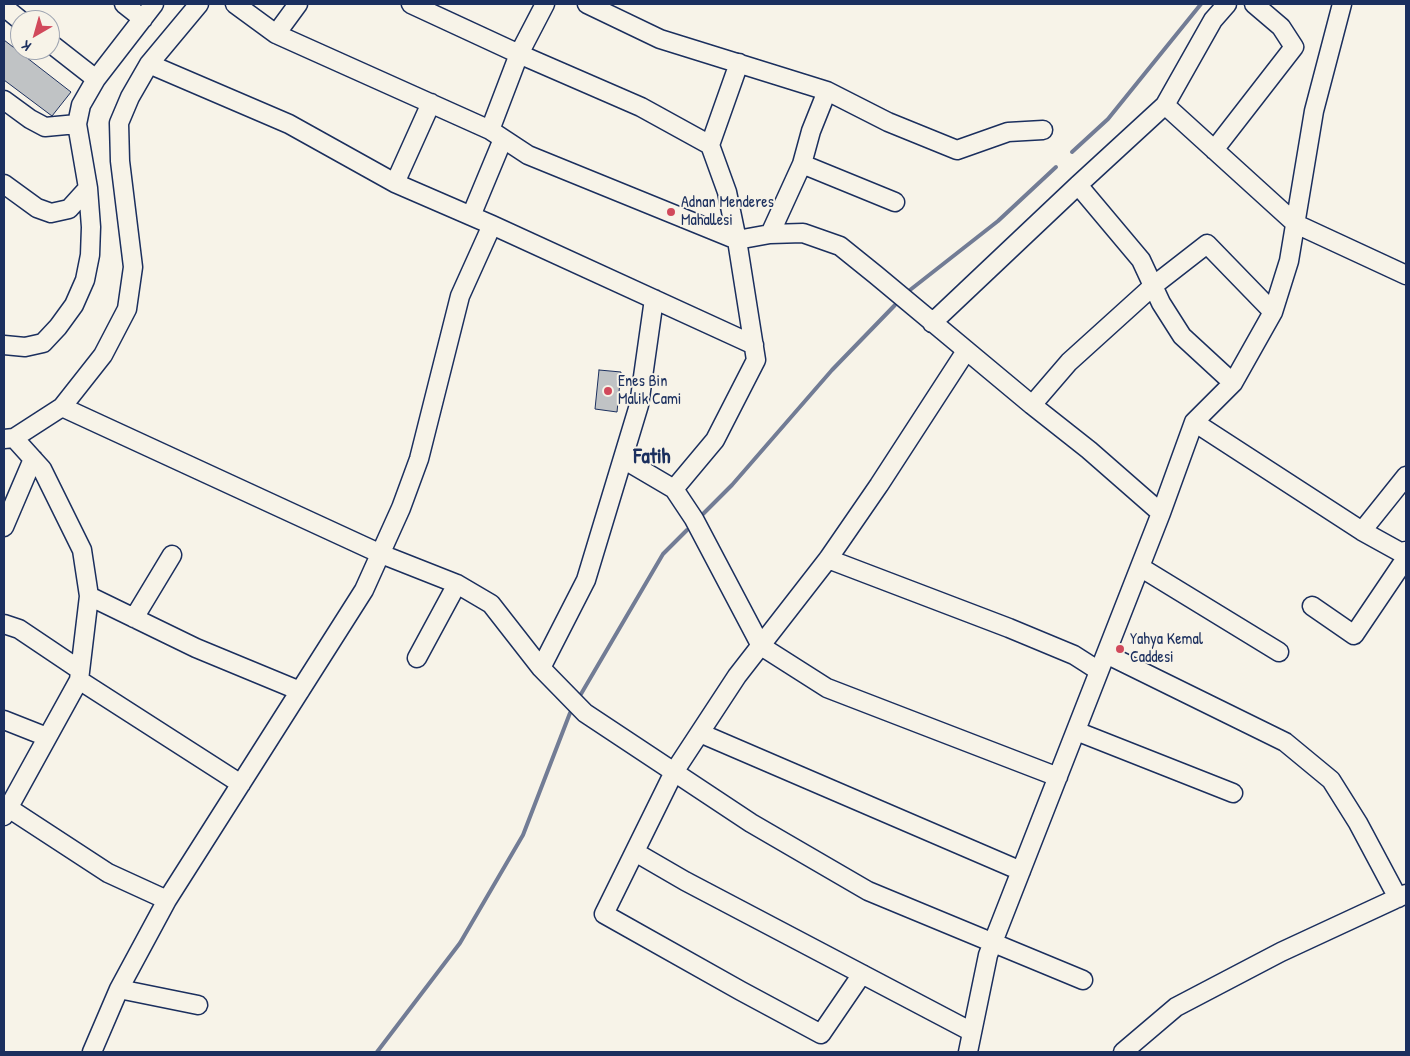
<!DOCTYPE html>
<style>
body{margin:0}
#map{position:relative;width:1410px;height:1056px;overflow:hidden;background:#f7f3e8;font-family:"Patrick Hand",sans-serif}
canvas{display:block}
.frame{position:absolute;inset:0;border:5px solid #1b2f5e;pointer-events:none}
.north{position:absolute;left:10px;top:10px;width:50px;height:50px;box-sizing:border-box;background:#f7f3e8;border:1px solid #9fa5b1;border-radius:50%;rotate:218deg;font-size:14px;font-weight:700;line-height:20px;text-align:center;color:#1b2f5e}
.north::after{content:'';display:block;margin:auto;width:18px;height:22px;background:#d1495b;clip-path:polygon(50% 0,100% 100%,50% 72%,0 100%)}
</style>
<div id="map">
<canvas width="1410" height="1056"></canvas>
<div class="frame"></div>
<div class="north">K</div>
</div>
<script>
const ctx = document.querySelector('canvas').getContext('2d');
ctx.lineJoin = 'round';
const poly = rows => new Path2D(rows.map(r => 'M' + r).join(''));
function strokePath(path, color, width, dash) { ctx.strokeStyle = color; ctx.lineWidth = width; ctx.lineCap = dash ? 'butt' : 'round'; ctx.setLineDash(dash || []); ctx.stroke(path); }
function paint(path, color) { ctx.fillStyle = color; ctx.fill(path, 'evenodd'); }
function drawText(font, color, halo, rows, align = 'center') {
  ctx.font = font + ' "Patrick Hand",sans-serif'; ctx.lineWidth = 4; ctx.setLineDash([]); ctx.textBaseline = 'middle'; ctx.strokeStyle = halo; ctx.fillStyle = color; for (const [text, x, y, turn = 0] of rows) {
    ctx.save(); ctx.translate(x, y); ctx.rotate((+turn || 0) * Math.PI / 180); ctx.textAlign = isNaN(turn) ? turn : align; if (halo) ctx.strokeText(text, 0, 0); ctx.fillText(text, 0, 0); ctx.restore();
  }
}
const stream = poly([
 [1072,152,1108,119,1201,4],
 [910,290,998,221,1056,167],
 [703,514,732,485,832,370,895,305],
 [581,694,663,554,687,530],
 [377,1052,460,943,523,835,570,713]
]);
const building = poly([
 [4,40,71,92,52,116,4,80,4,40],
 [599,370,621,372,617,412,595,409,599,370]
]);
const minor = poly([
 [124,4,143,19],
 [235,4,276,34,490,130,528,155,737,240,770,234,803,233,840,246,876,275,1032,405,1089,450,1161,513],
 [411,4,519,54,641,107,710,145],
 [587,4,660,39,827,91,888,122,957,150,1008,132,1043,130],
 [4,7,20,20],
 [276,34,298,4],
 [50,43,96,79,154,4],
 [149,64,289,124,395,183,492,225,754,345],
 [4,100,30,119,45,127,77,124],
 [1165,105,1296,224,1406,275],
 [490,130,519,54,545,4],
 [1214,150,1294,47,1281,27,1254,4],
 [802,164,895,202],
 [395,183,431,103],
 [4,184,37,208,51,213,69,209,88,188],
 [1078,185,1141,260,1161,303,1182,336,1233,383],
 [471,216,503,139],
 [770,234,802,164,811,131,827,91],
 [932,323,1078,185,1165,105,1213,20,1227,4],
 [4,345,25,347,43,343,58,327,74,305,85,280,90,255,91,227,88,188,77,124,81,105,96,79],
 [1032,405,1069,362,1153,286,1207,244,1273,312],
 [62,407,381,554,457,584,491,604,541,668,585,713,751,823,868,891,1083,980],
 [1194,422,1362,531,1400,552,1406,551],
 [4,439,14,438,62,407,103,355,127,309,133,267,120,161,119,123,130,97,149,64,199,4],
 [623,459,674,489,694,519,761,646,827,688,1058,777],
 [674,489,715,440,756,360,737,240,727,192,710,145,739,63],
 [4,527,33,459],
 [1362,531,1406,476],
 [828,559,1009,628,1074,655,1099,671],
 [1140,567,1279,652],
 [89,596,196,648,300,691],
 [1312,606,1354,635,1402,564],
 [134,618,172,555],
 [4,624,19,629,80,670],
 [1106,654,1285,742,1331,780,1358,823,1398,898],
 [417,658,457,584],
 [541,668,586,580,639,405,654,299],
 [79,680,241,784],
 [4,720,47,737],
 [1076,731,1233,793],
 [700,733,1021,871],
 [4,805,108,873,167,900],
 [4,816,79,680,89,596,82,550,42,469,14,438],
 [635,852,685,881,972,1032],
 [862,974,821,1034,741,991,604,914,674,772,737,676,828,559,879,485,966,351],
 [119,989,198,1005],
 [92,1052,119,989,167,900,364,590,401,508,419,459,460,296,492,225],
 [968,1052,988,955,1161,513,1194,422,1233,383,1273,312,1289,261,1314,111,1342,4],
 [1123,1052,1176,1007,1281,952,1406,894]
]);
const markers = [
 [671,212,5,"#d1495b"],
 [608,391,5,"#d1495b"],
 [1120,649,5,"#d1495b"]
];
const poiNames = [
 ["Adnan Menderes",681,203],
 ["Mahallesi",681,221],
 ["Enes Bin",618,382],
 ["Malik Cami",618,400],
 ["Yahya Kemal",1130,640],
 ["Caddesi",1130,658]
];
const districtNames = [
 ["Fatih",652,457]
];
strokePath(stream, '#727c95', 4);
paint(building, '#c0c3c5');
strokePath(building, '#1b2f5e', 1);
strokePath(minor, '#1b2f5e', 21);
strokePath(minor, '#f7f3e8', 18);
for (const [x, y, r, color] of markers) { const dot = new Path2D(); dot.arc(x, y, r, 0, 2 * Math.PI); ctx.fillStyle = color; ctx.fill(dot); strokePath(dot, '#f7f3e8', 2); }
drawText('16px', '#1b2f5e', '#f7f3e8', poiNames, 'left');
drawText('bold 21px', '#1b2f5e', '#f7f3e8', districtNames);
</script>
